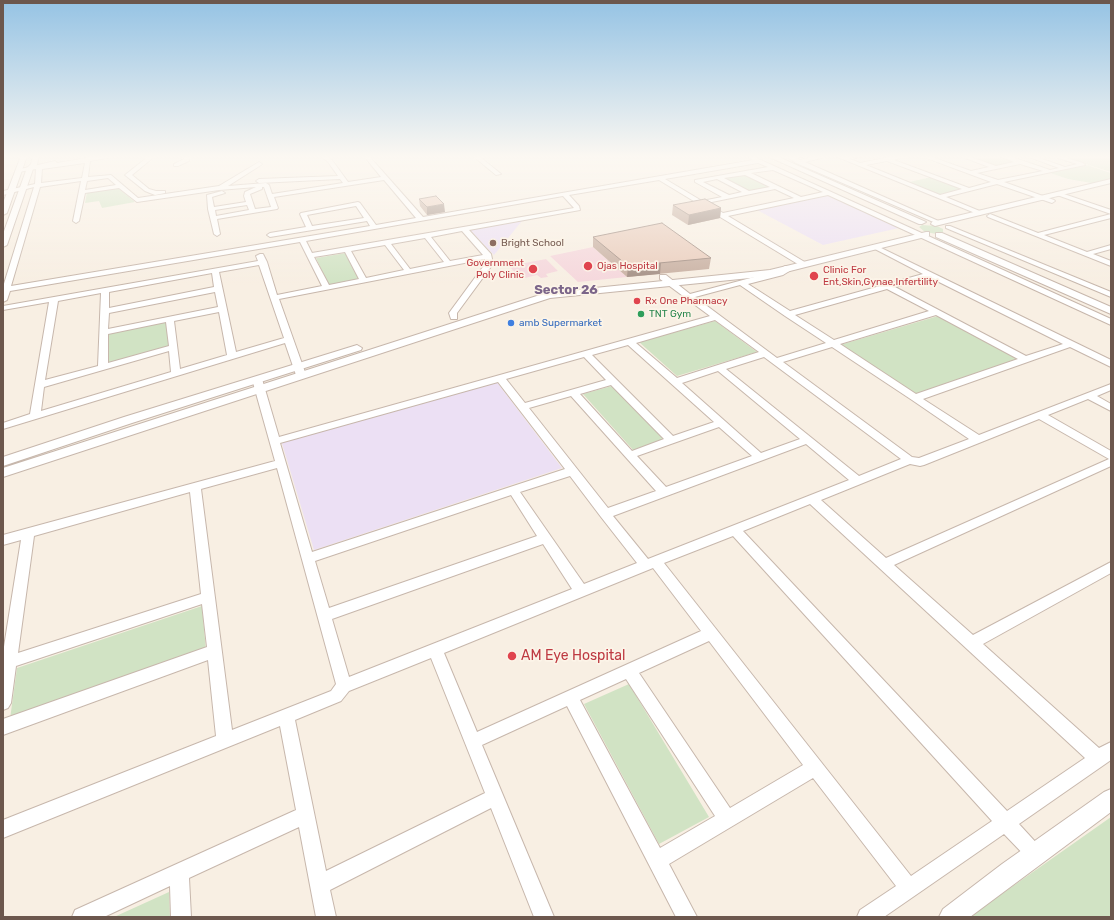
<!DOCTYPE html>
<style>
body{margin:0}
#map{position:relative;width:1114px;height:920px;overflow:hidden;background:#f8efe3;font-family:Rubik,sans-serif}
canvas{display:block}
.frame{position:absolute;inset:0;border:4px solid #6c574d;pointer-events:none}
</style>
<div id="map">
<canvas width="1114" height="920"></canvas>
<div class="frame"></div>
</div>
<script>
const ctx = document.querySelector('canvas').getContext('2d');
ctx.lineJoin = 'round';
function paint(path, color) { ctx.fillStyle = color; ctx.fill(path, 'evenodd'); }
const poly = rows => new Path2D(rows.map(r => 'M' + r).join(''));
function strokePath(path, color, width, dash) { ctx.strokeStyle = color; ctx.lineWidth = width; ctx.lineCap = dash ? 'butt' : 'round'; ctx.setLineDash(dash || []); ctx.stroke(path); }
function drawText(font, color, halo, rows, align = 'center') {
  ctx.font = font + ' Rubik,sans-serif'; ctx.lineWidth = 3.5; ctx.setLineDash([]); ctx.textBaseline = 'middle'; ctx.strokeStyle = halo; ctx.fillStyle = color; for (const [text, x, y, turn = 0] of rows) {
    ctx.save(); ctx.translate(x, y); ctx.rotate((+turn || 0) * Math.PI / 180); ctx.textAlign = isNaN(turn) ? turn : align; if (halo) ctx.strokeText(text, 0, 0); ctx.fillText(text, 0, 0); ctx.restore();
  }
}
const education = poly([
 [829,195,899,228,823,245,757,210],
 [522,221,494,255,470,230],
 [496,381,562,468,314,550,281,440]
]);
const medical = poly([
 [593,247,627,277,578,282,550,256],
 [546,259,558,271,546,274,548,277,541,278,537,275,521,279,509,266]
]);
const green = poly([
 [964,156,996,156,1015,162,995,167],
 [1060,156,1111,156,1111,172],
 [1087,165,1111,173,1111,180,1097,184,1068,179,1050,173],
 [747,174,774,187,749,192,723,179],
 [931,177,963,189,937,195,905,183],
 [118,188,135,202,102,208,99,201,85,203,87,192],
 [922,225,937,226,943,229,943,232,937,234,925,232,919,227],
 [346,253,361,280,329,286,316,258],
 [938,316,1018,359,915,395,840,345],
 [715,321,757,352,677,376,639,342],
 [168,322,171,347,109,364,108,334],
 [612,386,666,440,634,451,583,394],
 [202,606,206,650,10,719,17,668],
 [629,684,709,817,659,844,584,704],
 [1111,817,1111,917,969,917],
 [169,892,170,917,114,917]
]);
const minor = poly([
 [98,156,118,156,90,161,88,177,111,175,138,198,219,186,259,162,262,164,261,165,228,186,266,183,269,185,272,194,343,183,340,179,259,183,256,181,259,179,338,176,328,162,321,156,327,156,332,160,348,182,381,177,364,156,369,156,423,217,753,160,749,158,752,156,1111,319,1111,325,828,195,728,216,808,264,807,266,801,266,659,180,569,195,579,206,580,210,469,230,491,254,493,264,457,313,457,319,451,319,449,313,485,264,485,259,279,299,306,375,304,377,301,378,296,375,285,343,3,429,3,423,30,414,49,302,3,310,3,306,258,261,256,256,260,254,263,254,267,262,277,295,322,286,300,242,10,291,7,300,3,302,3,287,34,187,3,195,3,191,35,184,36,169,19,172,16,170,55,161,57,163,98,156],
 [85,163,82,178,41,183,42,169,85,163],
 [758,163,768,167,695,180,695,182,722,197,702,201,665,179,758,163],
 [773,170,823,192,801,197,751,173,773,170],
 [745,175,770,187,749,191,724,178,745,175],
 [108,178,116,185,85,190,87,181,108,178],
 [717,179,742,192,729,195,703,182,717,179],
 [384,180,416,218,376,225,360,203,358,202,301,213,300,214,306,227,270,233,267,235,270,237,367,221,370,226,11,286,40,187,81,181,73,221,76,223,79,221,85,193,119,188,137,202,219,190,256,187,245,192,244,196,246,202,214,207,212,197,225,193,222,191,207,195,208,209,214,234,217,236,220,234,217,219,277,209,278,208,274,197,384,180],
 [262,187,264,187,271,207,255,209,250,194,262,189,262,187],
 [775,189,794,198,723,213,707,203,775,189],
 [563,196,574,208,312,253,306,241,563,196],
 [247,205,249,210,216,216,215,210,247,205],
 [356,206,364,218,312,226,307,215,356,206],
 [462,231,483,255,450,261,431,237,462,231],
 [425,238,444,262,410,269,391,244,425,238],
 [385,245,404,270,366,278,351,251,385,245],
 [345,252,359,279,329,285,314,257,345,252],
 [259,265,284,338,236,352,219,272,259,265],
 [212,273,214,287,109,308,109,292,212,273],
 [215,292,218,307,108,329,109,313,215,292],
 [101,293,98,366,45,380,58,301,101,293],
 [219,312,227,355,180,369,174,321,219,312],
 [166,322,169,346,108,363,108,334,166,322],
 [169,351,171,372,41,411,44,387,169,351],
 [149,156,155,156,132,175,149,189,156,191,165,191,165,193,155,195,145,191,125,175,149,156],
 [184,156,190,156,189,161,178,166,174,166,174,164,184,159,184,156],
 [473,156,479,156,501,174,496,175,473,156],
 [785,156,792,156,800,160,817,156,829,156,805,162,943,223,938,224,796,163,785,156],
 [835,156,843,156,860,163,895,156,907,156,894,160,969,188,991,182,921,156,929,156,971,171,989,167,960,156,968,156,996,166,1014,162,1000,156,1009,156,1050,170,1059,168,1026,156,1034,156,1065,167,1077,164,1052,156,1061,156,1083,163,1085,165,1004,182,1054,200,1055,201,1052,203,997,184,946,197,982,212,983,213,980,215,835,156],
 [887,161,962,189,940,195,866,165,887,161],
 [1020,164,1043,171,998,180,977,173,1020,164],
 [1057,193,1061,193,1111,210,1111,214,1057,195,1057,193],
 [990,214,1038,233,1111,214,1111,218,1044,235,1087,252,1111,245,1111,249,1093,254,1111,261,1111,266,988,217,987,216,990,214],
 [946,226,950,226,1111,292,1111,297,946,228,946,226],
 [875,245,1111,360,1111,367,1070,347,923,399,979,435,1111,384,1111,390,1097,396,1111,404,1111,411,1088,399,1048,415,1111,451,1111,466,894,565,973,635,1111,562,1111,573,983,644,1099,748,1111,742,1111,760,1019,824,1041,848,1044,854,1041,860,1035,863,1029,860,1004,834,884,917,857,917,860,910,896,886,813,778,669,864,697,917,676,917,567,706,482,745,554,917,534,917,491,808,330,890,336,917,316,917,299,827,189,878,191,917,171,917,170,886,104,917,72,917,75,910,296,810,280,726,3,838,3,820,216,736,208,660,3,735,3,719,207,647,202,604,16,666,11,703,8,708,3,710,3,653,21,540,3,545,3,535,275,461,252,379,254,377,260,377,262,379,279,437,710,316,660,279,660,275,666,275,690,294,777,271,785,266,791,266,791,270,783,275,748,284,790,311,923,274,873,248,871,247,875,245],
 [929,277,1063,344,1026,356,895,287,929,277],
 [740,285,785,316,826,343,777,358,695,297,740,285],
 [887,289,929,311,834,340,795,315,887,289],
 [936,315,1018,359,916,394,840,344,936,315],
 [715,320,759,352,677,378,636,343,715,320],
 [628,345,714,422,673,436,592,355,628,345],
 [832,347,912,400,969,439,919,458,912,457,783,362,832,347],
 [584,357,606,380,525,403,506,379,584,357],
 [764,357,901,459,859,476,726,369,764,357],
 [718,371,800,439,761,453,682,383,718,371],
 [498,382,565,469,312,552,280,443,498,382],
 [611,385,664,439,632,451,580,394,611,385],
 [571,396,656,491,608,508,529,408,571,396],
 [1039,419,1109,459,886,558,821,500,910,464,920,466,924,465,1039,419],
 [719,427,752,456,666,487,637,456,719,427],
 [806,444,849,480,648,559,613,516,806,444],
 [277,468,336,684,331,691,232,730,201,489,277,468],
 [570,476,601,517,637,563,584,584,520,492,570,476],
 [190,492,201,594,18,653,34,536,190,492],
 [511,495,537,536,329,608,315,561,511,495],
 [810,504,1085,758,1007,811,743,531,810,504],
 [733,536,992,821,911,876,664,563,733,536],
 [543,544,572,589,349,677,332,619,543,544],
 [653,568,701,631,477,732,444,653,653,568],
 [709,641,803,765,730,808,639,673,709,641],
 [431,658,485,793,326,871,295,720,341,701,349,691,431,658],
 [626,679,715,816,660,848,580,700,626,679]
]);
const tertiary = poly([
 [21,156,27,156,7,213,3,215,3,203,21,156],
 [33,156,39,156,37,165,33,169,7,245,3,247,3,234,27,168,31,164,33,156],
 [767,156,776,156,926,222,922,224,919,224,767,156],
 [1111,179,1111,183,935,226,931,224,932,222,1111,179],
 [926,232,929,232,929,236,770,276,550,298,3,477,3,468,546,293,770,270,926,232],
 [936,233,942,233,1111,307,1111,314,936,237,936,233],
 [357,345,362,348,361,350,132,423,3,466,3,457,124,417,357,345],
 [1111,789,1111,812,970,917,939,917,943,909,1002,864,1104,792,1111,789]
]);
const wall = poly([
 [794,156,809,156,800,158],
 [848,156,871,156,855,159],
 [419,199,445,212,427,215,420,206],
 [673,205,721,208,720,218,688,225,672,215],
 [593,237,711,258,709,269,627,277,593,247]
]);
const shadedWall = poly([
 [801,156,809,156,800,158],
 [856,156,871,156,855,159],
 [444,204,445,212,427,215,427,207],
 [721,208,720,218,688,225,689,215],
 [661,263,660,274,627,277,628,266]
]);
const building = poly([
 [436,196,444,204,427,207,419,199,436,196],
 [705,199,721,208,689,215,673,205,705,199],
 [662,223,711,258,628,266,593,237,662,223]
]);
const markers = [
 [493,243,4,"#8d6e63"],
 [588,266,5,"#e0444e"],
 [533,269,5,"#e0444e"],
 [814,276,5,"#e0444e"],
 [637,301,4,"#e0444e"],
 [641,314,4,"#2e9e5b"],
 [511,323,4,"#3f7fe0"],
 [512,656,5,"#e0444e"]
];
const farEducationnames = [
 ["Bright School",501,243]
];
const farHealthnames = [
 ["Government",524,263,"right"],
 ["Poly Clinic",524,275,"right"],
 ["Ojas Hospital",597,266],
 ["Clinic For",823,270],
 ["Ent,Skin,Gynae,Infertility",823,282],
 ["Rx One Pharmacy",645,301]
];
const farLeisurenames = [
 ["TNT Gym",649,314]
];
const farShopnames = [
 ["amb Supermarket",519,323]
];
const farDistrictnames = [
 ["Sector 26",566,290]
];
const nearHealthnames = [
 ["AM Eye Hospital",521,656]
];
paint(education, '#ece0f4');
paint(medical, '#f5d7dc');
paint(green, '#d1e3c4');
strokePath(minor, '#c7b7ac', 2);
strokePath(tertiary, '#c7b7ac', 2);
paint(minor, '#fff');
paint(tertiary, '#fff');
paint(wall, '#c9b1a3');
paint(shadedWall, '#a49085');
paint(building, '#eacebe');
strokePath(building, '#a49085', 1);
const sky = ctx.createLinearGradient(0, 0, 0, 285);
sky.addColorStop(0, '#95c3e4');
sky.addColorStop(0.55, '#fcf8f2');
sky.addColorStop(1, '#fcf8f200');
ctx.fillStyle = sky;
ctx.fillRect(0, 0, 1114, 285);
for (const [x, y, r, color] of markers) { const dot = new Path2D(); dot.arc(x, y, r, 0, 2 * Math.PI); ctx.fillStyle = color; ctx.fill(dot); strokePath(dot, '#fcf4e8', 1.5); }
drawText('10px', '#785e54', '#fcf4e8', farEducationnames, 'left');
drawText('10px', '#be3a42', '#fcf4e8', farHealthnames, 'left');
drawText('10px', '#27864d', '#fcf4e8', farLeisurenames, 'left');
drawText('10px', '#366cbe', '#fcf4e8', farShopnames, 'left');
drawText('bold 13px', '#7b6589', '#fcf4e8', farDistrictnames);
drawText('14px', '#be3a42', '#fcf4e8', nearHealthnames, 'left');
</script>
